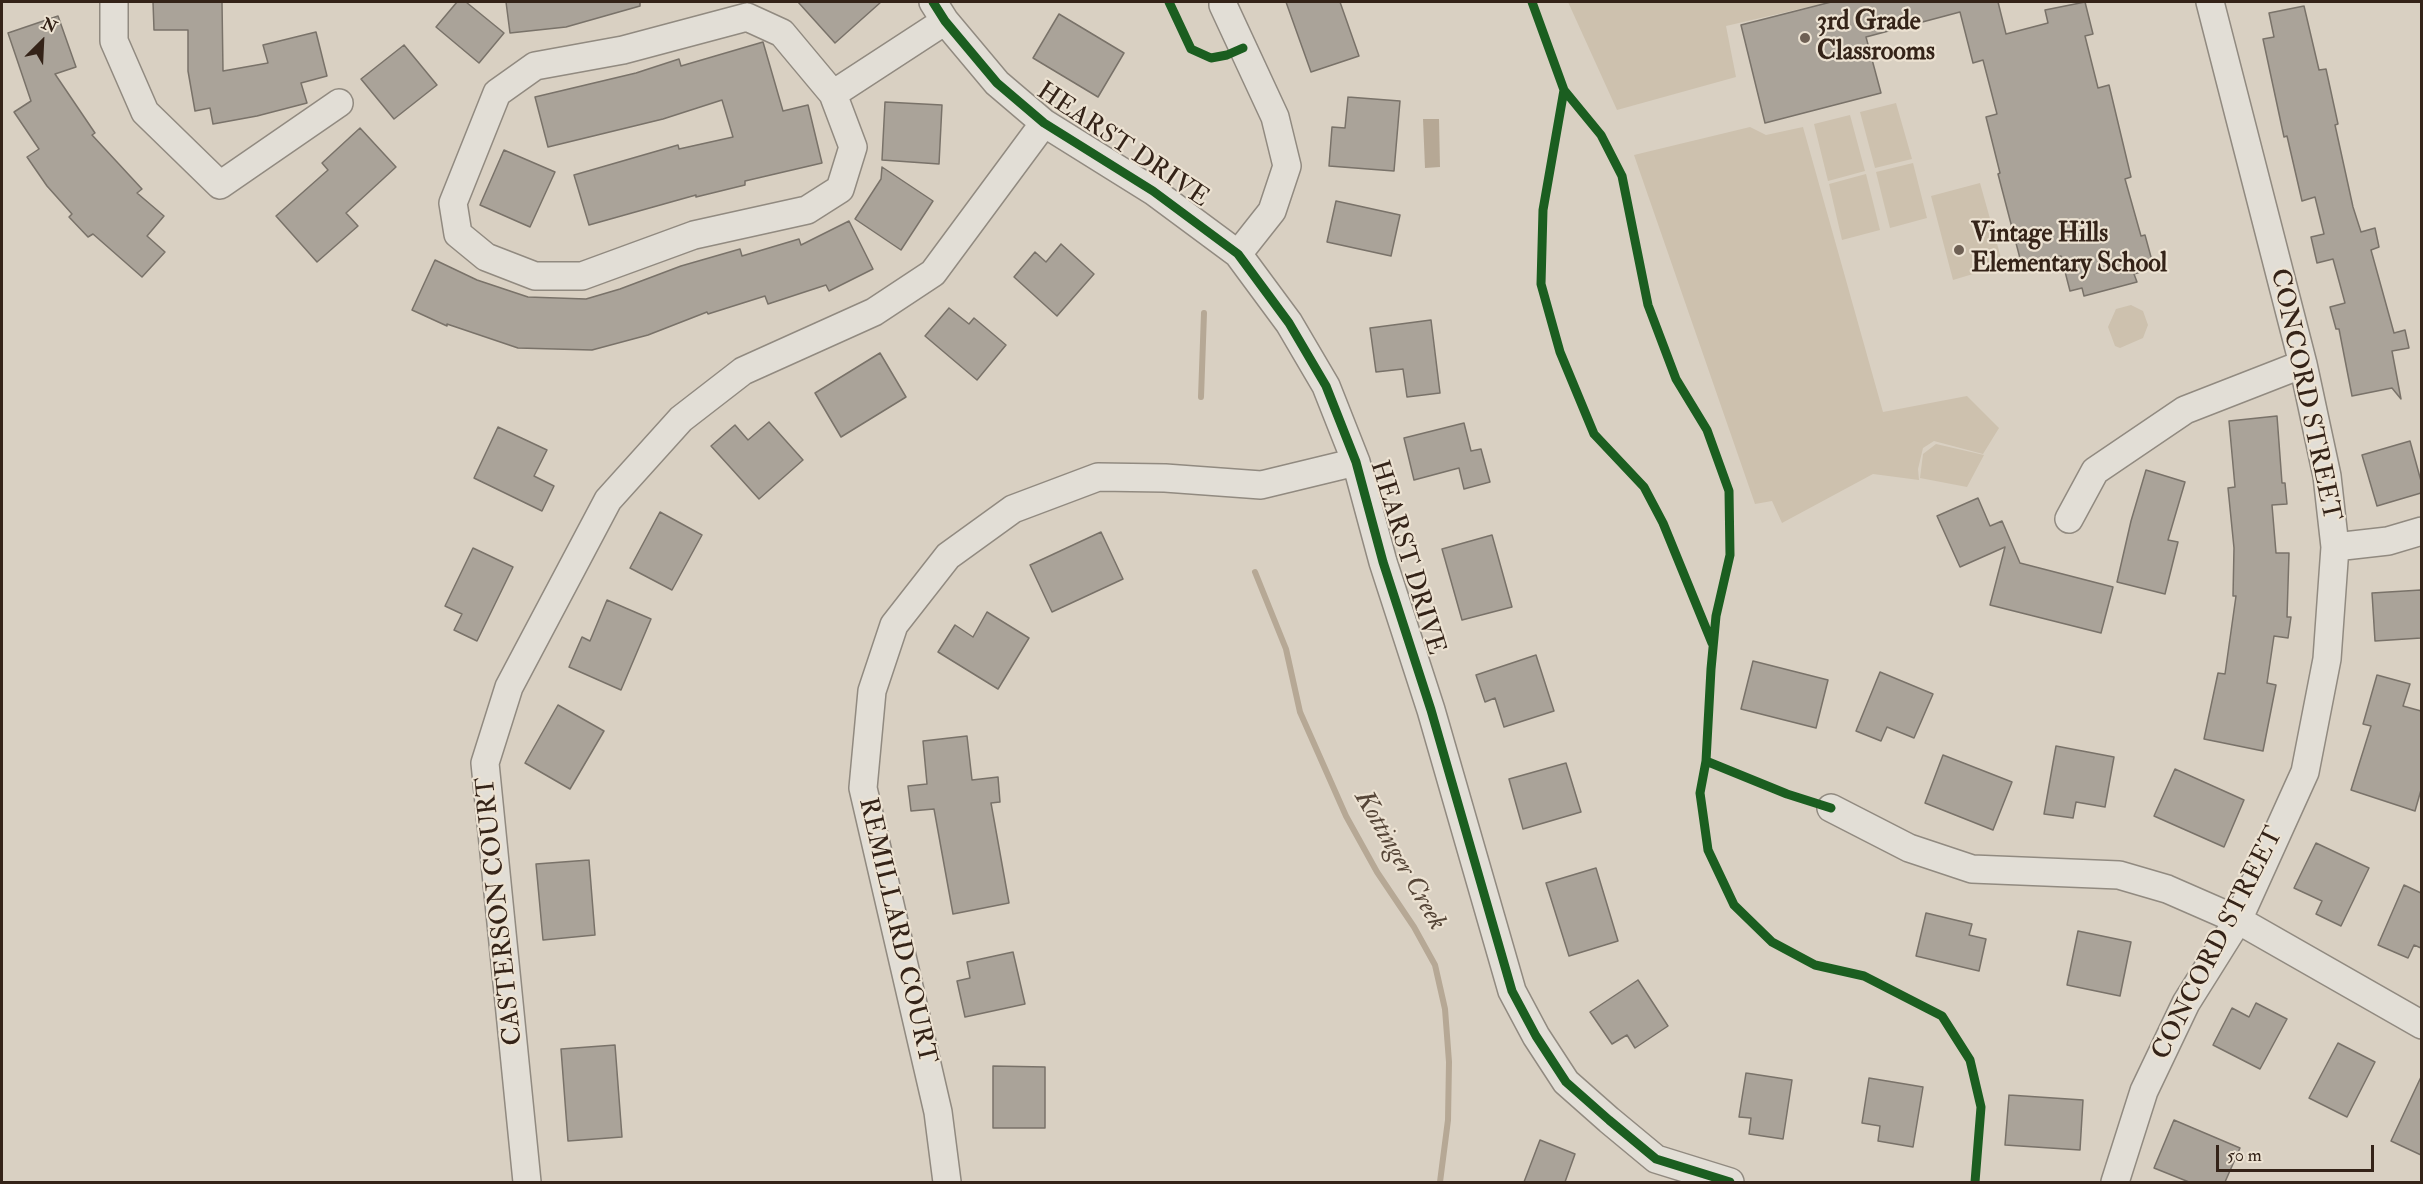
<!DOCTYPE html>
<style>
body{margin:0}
#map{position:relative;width:2423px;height:1184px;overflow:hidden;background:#d9d0c2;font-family:"IM FELL Double Pica",serif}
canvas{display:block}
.frame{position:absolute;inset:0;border:3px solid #342318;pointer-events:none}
.north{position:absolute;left:12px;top:12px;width:60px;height:60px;-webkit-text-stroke:4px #ece2d2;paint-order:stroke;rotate:24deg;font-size:16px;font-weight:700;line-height:24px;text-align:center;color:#342318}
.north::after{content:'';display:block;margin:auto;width:21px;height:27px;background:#342318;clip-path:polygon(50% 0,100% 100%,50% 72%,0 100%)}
.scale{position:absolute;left:2216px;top:1145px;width:158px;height:27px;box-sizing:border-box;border:3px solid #342318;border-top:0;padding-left:8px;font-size:18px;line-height:21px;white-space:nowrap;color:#342318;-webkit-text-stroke:4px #ece2d2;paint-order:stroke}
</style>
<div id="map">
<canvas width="2423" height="1184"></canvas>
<div class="frame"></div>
<div class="north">N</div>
<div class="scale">50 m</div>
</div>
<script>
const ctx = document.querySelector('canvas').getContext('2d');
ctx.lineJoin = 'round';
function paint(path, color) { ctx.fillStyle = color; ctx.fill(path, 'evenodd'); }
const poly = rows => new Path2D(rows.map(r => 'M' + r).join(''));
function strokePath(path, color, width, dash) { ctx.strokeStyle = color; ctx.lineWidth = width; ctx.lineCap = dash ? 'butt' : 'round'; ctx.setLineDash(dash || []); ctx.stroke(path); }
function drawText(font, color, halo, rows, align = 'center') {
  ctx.font = font + ' "IM FELL Double Pica",serif'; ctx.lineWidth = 4.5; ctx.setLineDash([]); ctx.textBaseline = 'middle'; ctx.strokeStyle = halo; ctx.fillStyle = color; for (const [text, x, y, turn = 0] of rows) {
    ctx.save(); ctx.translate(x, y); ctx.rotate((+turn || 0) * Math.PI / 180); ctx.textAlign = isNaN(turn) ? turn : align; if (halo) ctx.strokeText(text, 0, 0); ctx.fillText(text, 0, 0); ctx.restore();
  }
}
const green = poly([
 [1568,2,1830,2,1726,26,1736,77,1617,110],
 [1896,103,1912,159,1875,168,1860,112],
 [1850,115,1865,171,1828,181,1814,124],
 [1750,127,1766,135,1803,127,1883,412,1967,396,1999,428,1983,454,1934,441,1923,448,1918,469,1919,480,1873,474,1782,523,1772,501,1755,504,1634,155],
 [1913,163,1927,218,1890,228,1876,172],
 [1866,174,1880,230,1842,240,1829,184],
 [1980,183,2003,265,1953,280,1931,196],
 [2131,305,2143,311,2148,325,2143,338,2120,348,2115,346,2108,327,2116,309],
 [1936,444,1984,455,1967,487,1920,478,1923,454]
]);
const water = poly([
 [1423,119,1439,119,1440,167,1425,168]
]);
const stream = poly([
 [1201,397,1204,313],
 [1255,572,1286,649,1300,712,1346,816,1377,872,1414,927,1435,965,1445,1009,1449,1062,1448,1120,1440,1182]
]);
const building = poly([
 [153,2,222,2,223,71,268,63,263,45,316,32,327,76,301,83,307,103,257,116,213,124,210,108,195,111,188,71,188,30,154,30,153,2],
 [457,2,466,2,504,33,479,63,436,27,457,2],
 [506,2,640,2,640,6,566,27,510,33,506,2],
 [798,2,881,2,835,43,798,2],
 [1286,2,1340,2,1359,56,1311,72,1286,2],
 [1831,2,1998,2,2006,34,2048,23,2045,10,2085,2,2093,34,2085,36,2098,88,2109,85,2131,177,2125,179,2141,236,2145,235,2154,268,2134,274,2137,282,2084,296,2082,288,2070,291,2061,256,2022,266,1998,174,2000,173,1986,117,1997,114,1983,60,1973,63,1960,12,1866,37,1881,93,1765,123,1741,25,1831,2],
 [2304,6,2319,70,2326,69,2338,124,2335,125,2353,207,2361,232,2375,228,2379,247,2371,250,2394,333,2405,330,2409,348,2392,351,2401,399,2392,388,2352,396,2339,329,2336,329,2330,307,2345,303,2333,259,2317,263,2311,237,2324,234,2315,197,2302,201,2287,136,2284,137,2263,39,2274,37,2269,13,2304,6],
 [1059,14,1124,53,1098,97,1033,58,1059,14],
 [58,16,76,67,55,74,95,133,92,135,142,189,137,193,164,216,147,236,165,252,142,277,93,234,88,237,69,217,72,214,47,186,27,157,39,149,14,112,31,101,8,33,58,16],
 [763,42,783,111,808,105,822,163,745,181,745,185,696,197,696,195,589,225,574,175,678,145,679,149,733,137,722,100,663,119,548,147,535,97,636,73,679,59,681,66,763,42],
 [404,45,437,85,394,119,361,79,404,45],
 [1348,97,1400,101,1394,171,1329,166,1332,127,1345,128,1348,97],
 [885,102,942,105,939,164,882,160,885,102],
 [360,128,396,167,346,213,358,226,317,262,276,216,328,170,322,163,360,128],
 [504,150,555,172,530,227,480,205,504,150],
 [882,167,933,201,901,250,855,219,881,179,882,167],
 [1336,201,1400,215,1391,256,1327,242,1336,201],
 [849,221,873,269,829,291,826,285,768,304,765,296,708,314,707,312,648,335,592,350,518,348,447,324,447,326,412,310,435,260,477,280,528,297,586,299,620,289,681,266,740,249,742,256,799,239,801,245,849,221],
 [1061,244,1094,274,1057,316,1014,277,1035,252,1046,262,1061,244],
 [949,308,969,324,974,318,1006,345,977,380,925,336,949,308],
 [1431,320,1440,393,1407,397,1403,369,1376,372,1370,328,1431,320],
 [880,353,906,397,841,437,815,393,880,353],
 [2277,416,2282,483,2285,483,2287,504,2272,505,2276,553,2289,553,2287,617,2291,617,2288,638,2274,636,2267,683,2276,685,2263,751,2204,739,2218,673,2225,674,2236,596,2233,596,2234,548,2228,488,2235,487,2229,421,2277,416],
 [769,422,803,460,759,499,711,446,735,425,748,440,769,422],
 [1464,423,1471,451,1481,449,1490,482,1464,489,1459,468,1414,480,1404,438,1464,423],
 [498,427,547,450,534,476,554,486,542,511,474,478,498,427],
 [2410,441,2421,481,2421,493,2377,506,2362,455,2410,441],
 [2146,470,2185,482,2168,540,2178,542,2165,594,2117,582,2131,521,2146,470],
 [1978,498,1990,526,2002,521,2020,563,2113,587,2101,633,1990,605,2005,547,1960,567,1937,516,1978,498],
 [660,512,702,535,672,590,630,568,660,512],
 [1101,532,1123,579,1052,612,1030,565,1101,532],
 [1492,535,1512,607,1462,620,1442,549,1492,535],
 [473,548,513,567,477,641,454,630,462,614,445,606,473,548],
 [2421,590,2421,638,2375,641,2372,593,2421,590],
 [607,600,651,619,621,690,569,667,582,637,590,641,607,600],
 [987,612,1029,638,998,689,938,652,955,625,973,637,987,612],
 [1536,655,1554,711,1504,727,1495,698,1485,702,1476,675,1536,655],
 [1753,661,1828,680,1816,728,1741,709,1753,661],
 [1880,672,1933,694,1914,738,1887,727,1881,741,1856,731,1880,672],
 [2377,675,2410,684,2403,706,2421,711,2421,790,2415,811,2351,790,2371,726,2363,724,2377,675],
 [558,705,604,731,570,789,525,763,558,705],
 [967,736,972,780,998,777,1000,802,991,803,1009,903,953,914,934,809,911,811,908,786,927,784,923,741,967,736],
 [2056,746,2114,757,2105,807,2076,802,2073,818,2044,814,2056,746],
 [1943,755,2012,782,1993,830,1925,803,1943,755],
 [1566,763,1581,812,1523,829,1509,779,1566,763],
 [2175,769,2244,800,2224,847,2154,816,2175,769],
 [2316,843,2369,868,2341,926,2316,914,2322,901,2294,888,2316,843],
 [589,860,595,935,543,940,536,864,589,860],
 [1596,868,1618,941,1569,956,1546,883,1596,868],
 [2404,885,2421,893,2421,948,2414,945,2408,958,2378,945,2404,885],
 [1926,913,1972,924,1969,935,1986,939,1979,971,1916,956,1926,913],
 [2078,931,2131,942,2120,996,2067,985,2078,931],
 [1013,952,1025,1004,965,1017,957,981,970,978,967,962,1013,952],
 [1638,980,1668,1026,1635,1048,1627,1035,1612,1044,1590,1012,1638,980],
 [2256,1003,2287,1019,2260,1069,2213,1045,2232,1008,2249,1017,2256,1003],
 [2338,1043,2375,1062,2347,1117,2309,1098,2338,1043],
 [615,1045,622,1137,568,1141,561,1049,615,1045],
 [993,1066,1045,1067,1045,1128,993,1128,993,1066],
 [1746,1073,1792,1080,1783,1139,1749,1134,1751,1118,1739,1117,1746,1073],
 [2421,1077,2421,1155,2391,1141,2421,1077],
 [1869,1078,1923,1087,1913,1147,1878,1141,1880,1126,1862,1123,1869,1078],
 [2009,1095,2083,1100,2080,1150,2005,1145,2009,1095],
 [2174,1120,2240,1148,2225,1182,2189,1182,2154,1168,2174,1120],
 [1540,1140,1575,1154,1565,1182,1524,1182,1540,1140]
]);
const minor = poly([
 [114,2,114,41,145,112,220,185,339,103],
 [933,2,945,21,997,83,1044,123,1153,191,1238,254,1289,323,1326,386,1356,462,1383,562,1431,710,1512,991,1536,1036,1566,1082,1609,1120,1656,1159,1730,1182],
 [1223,5,1275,117,1287,166,1272,211,1238,254],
 [747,17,782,33,833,94,853,147,840,189,807,210,694,235,582,276,535,276,486,257,458,234,453,203,497,93,535,66,623,50,747,17],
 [833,94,945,21],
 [2069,519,2095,471,2185,410,2303,364],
 [2335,547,2388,541,2422,531],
 [1831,808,1909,848,1972,869,2119,875,2167,889,2238,920,2422,1025],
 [527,1182,485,763,509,687,608,500,681,419,743,371,874,312,933,273,1044,123],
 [947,1182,938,1112,863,788,872,691,894,625,948,556,1013,509,1098,477,1165,478,1261,485,1356,462],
 [2115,1182,2144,1091,2186,1003,2238,920,2305,772,2327,659,2335,547,2327,476,2303,364,2210,2]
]);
const cycleway = poly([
 [933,2,945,21,997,83,1044,123,1153,191,1238,254,1289,323,1326,386,1356,462,1383,562,1431,710,1512,991,1536,1036,1566,1082,1609,1120,1656,1159,1730,1182],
 [1169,2,1191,49,1211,58,1227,55,1243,48],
 [1532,2,1564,90,1601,135,1622,176,1648,305,1676,379,1707,430,1729,491,1730,555,1716,616,1711,669,1706,761,1700,793,1708,850,1734,905,1772,942,1815,965,1864,976,1942,1016,1970,1060,1981,1107,1975,1182],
 [1564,90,1543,210,1541,284,1560,352,1594,434,1644,487,1663,523,1712,643],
 [1706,761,1787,794,1831,808]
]);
const markers = [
 [1805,38,6,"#6e6054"],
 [1959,250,6,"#6e6054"]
];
const poiNames = [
 ["3rd Grade",1817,23],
 ["Classrooms",1817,53],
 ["Vintage Hills",1971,235],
 ["Elementary School",1971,265]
];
const streetNames = [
 ["HEARST DRIVE",1122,146,34],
 ["CONCORD STREET",2304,395,78],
 ["HEARST DRIVE",1406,558,73],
 ["CASTERSON COURT",501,911,-96],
 ["REMILLARD COURT",896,931,77],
 ["CONCORD STREET",2219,944,-63]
];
const waterNames = [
 ["Kottinger Creek",1399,861,60]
];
paint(green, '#cdc1ae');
paint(water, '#b6a895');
strokePath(stream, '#b6a895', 6);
paint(building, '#aaa399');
strokePath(building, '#797269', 1.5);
strokePath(minor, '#918a80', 30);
strokePath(minor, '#e2ded6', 27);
strokePath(cycleway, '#1b5e20', 9);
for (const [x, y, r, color] of markers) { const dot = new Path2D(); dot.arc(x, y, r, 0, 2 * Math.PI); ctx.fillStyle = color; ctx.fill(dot); strokePath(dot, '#ece2d2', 2); }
drawText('bold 26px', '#342318', '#ece2d2', poiNames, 'left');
drawText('26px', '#342318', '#ece2d2', streetNames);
drawText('italic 27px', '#564638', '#ece2d2', waterNames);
</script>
